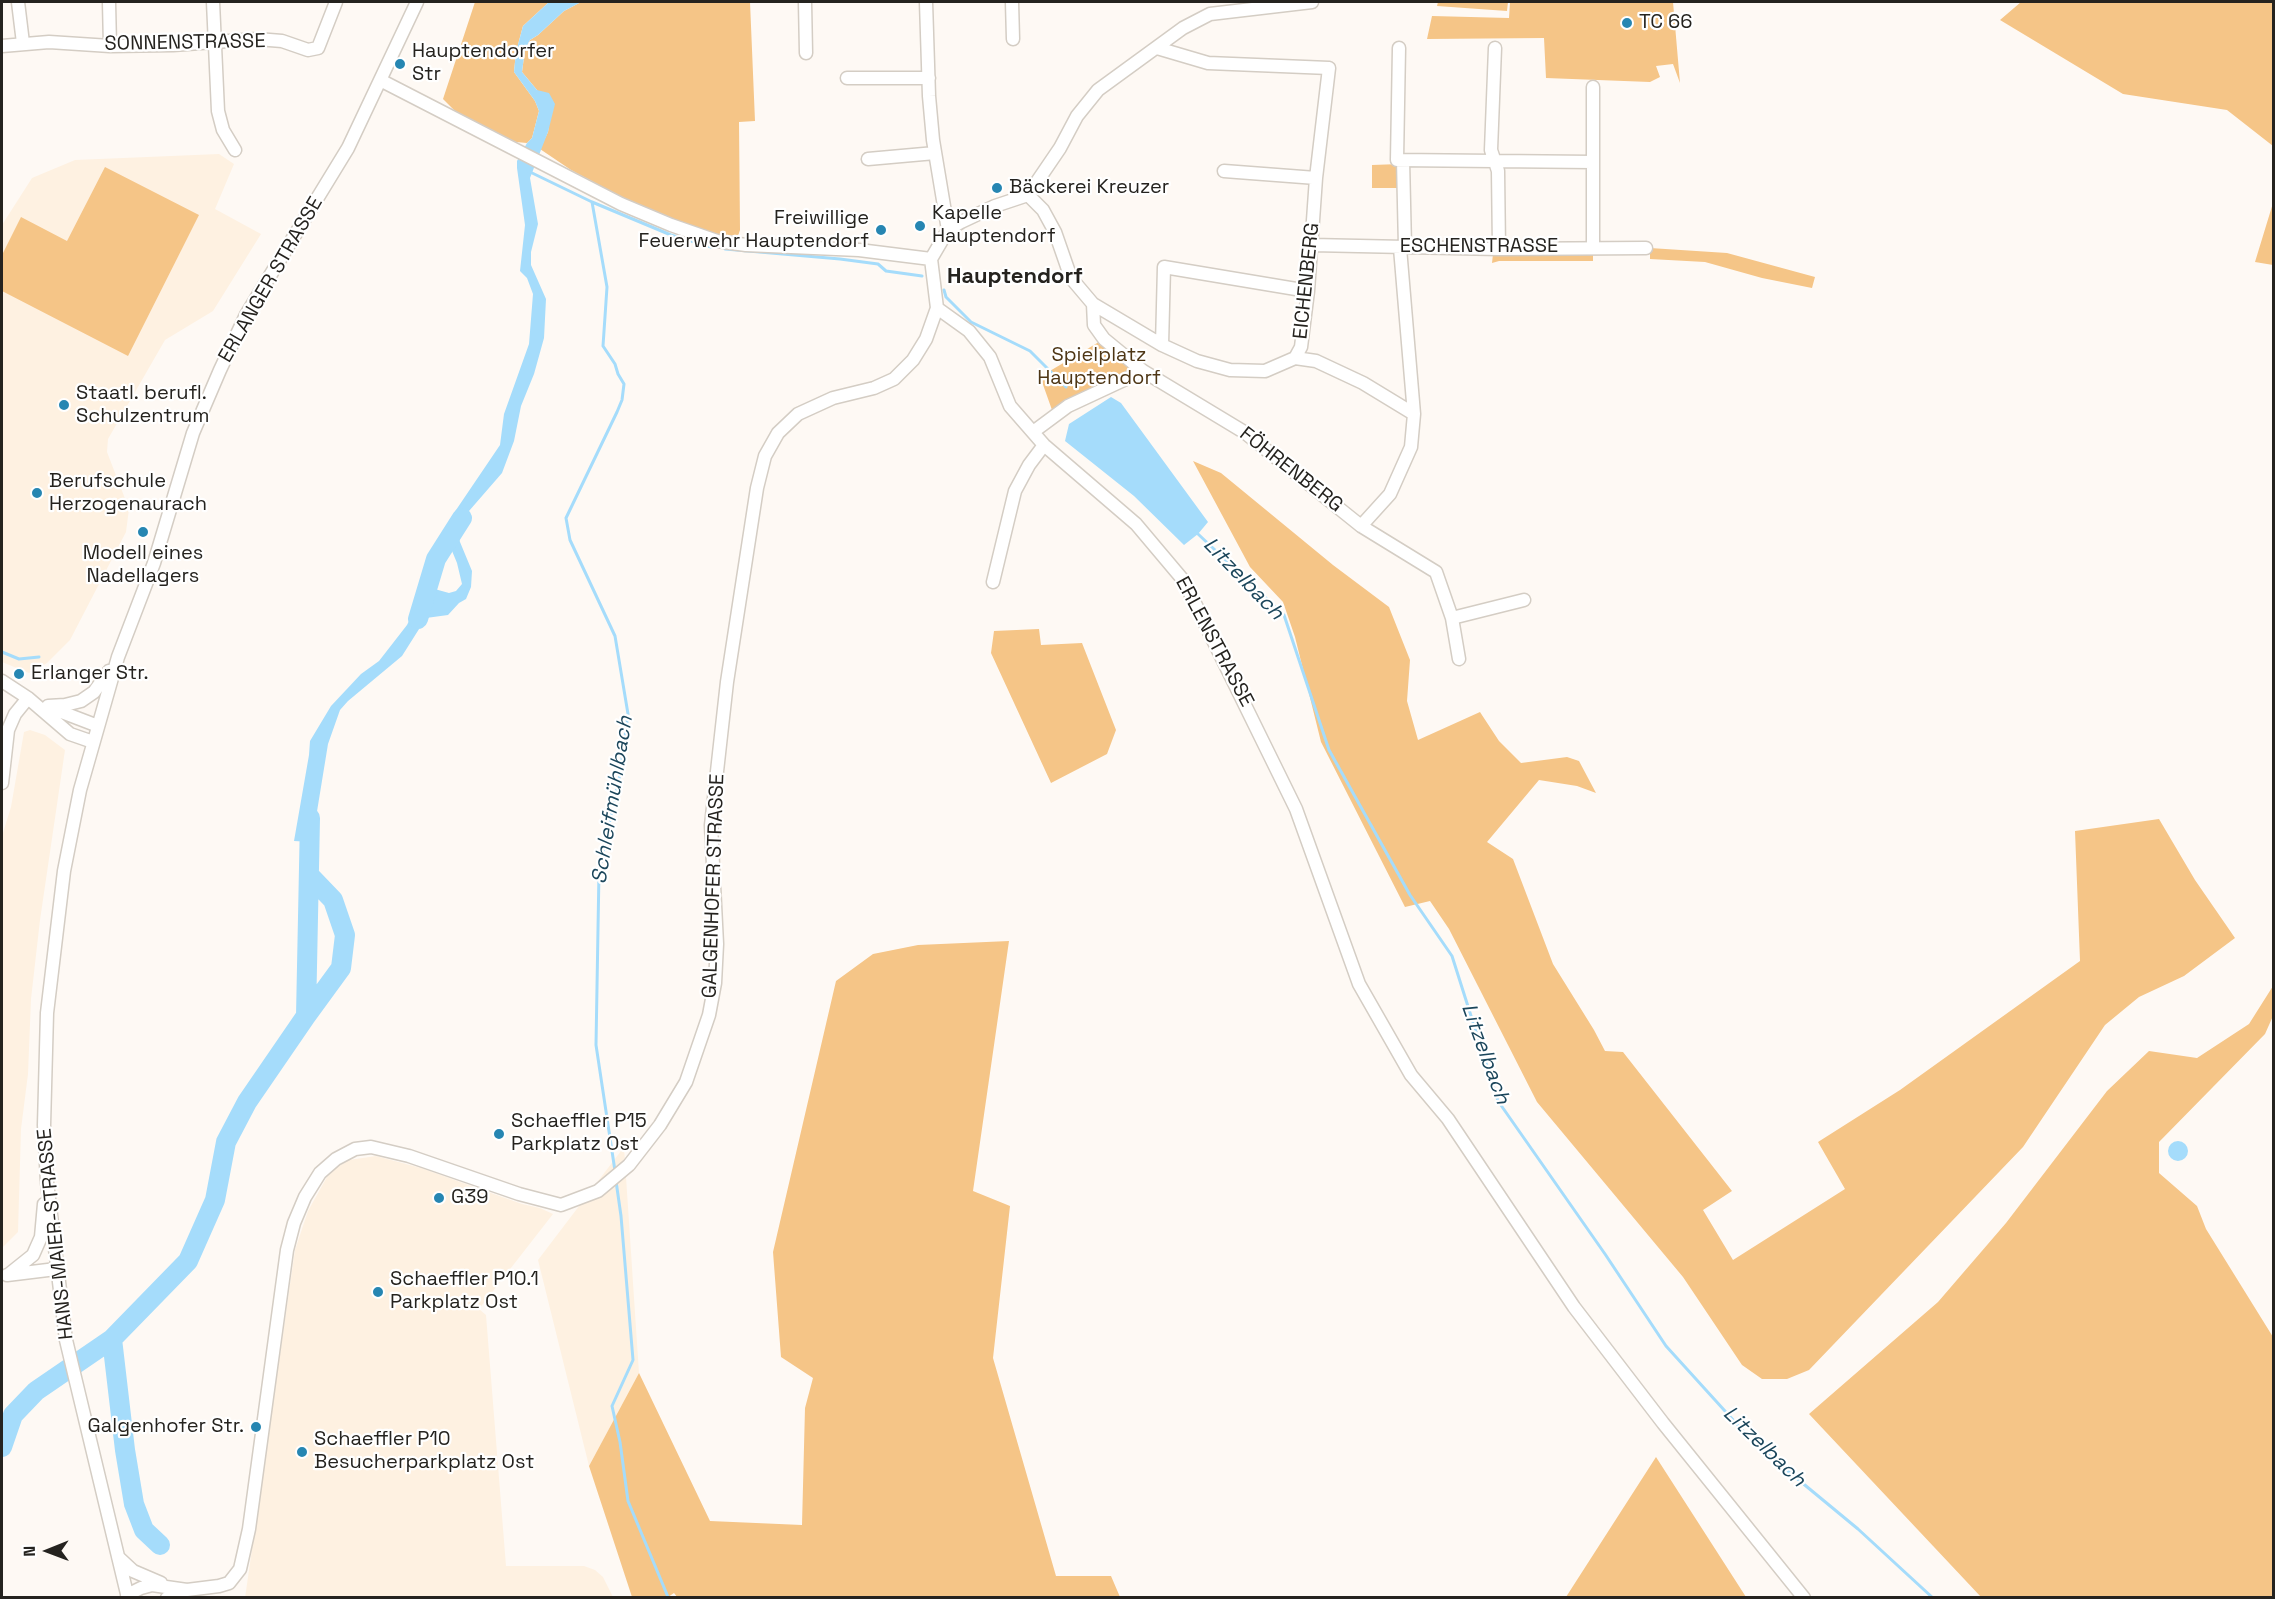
<!DOCTYPE html>
<meta charset="utf-8">
<style>
body{margin:0}
#map{position:relative;width:2275px;height:1599px;overflow:hidden;background:#fef9f4;font-family:"Space Grotesk",sans-serif}
canvas{display:block}
.frame{position:absolute;inset:0;border:3px solid #25231f;pointer-events:none}
.north{position:absolute;left:18px;top:1521px;width:60px;height:60px;-webkit-text-stroke:4px #fff;paint-order:stroke;rotate:269deg;font-size:16px;font-weight:700;line-height:24px;text-align:center;color:#25231f}
.north::after{content:'';display:block;margin:auto;width:21px;height:27px;background:#25231f;clip-path:polygon(50% 0,100% 100%,50% 72%,0 100%)}
</style>
<div id="map">
<canvas width="2275" height="1599"></canvas>
<div class="frame"></div>
<div class="north">N</div>
</div>
<script>
const ctx = document.querySelector('canvas').getContext('2d');
ctx.lineJoin = 'round';
function paint(path, color) { ctx.fillStyle = color; ctx.fill(path, 'evenodd'); }
const poly = rows => new Path2D(rows.map(r => 'M' + r).join(''));
function strokePath(path, color, width, dash) { ctx.strokeStyle = color; ctx.lineWidth = width; ctx.lineCap = dash ? 'butt' : 'round'; ctx.setLineDash(dash || []); ctx.stroke(path); }
function drawText(font, color, halo, rows, align = 'center') {
  ctx.font = font + ' "Space Grotesk",sans-serif'; ctx.lineWidth = 4.5; ctx.setLineDash([]); ctx.textBaseline = 'middle'; ctx.strokeStyle = halo; ctx.fillStyle = color; for (const [text, x, y, turn = 0] of rows) {
    ctx.save(); ctx.translate(x, y); ctx.rotate((+turn || 0) * Math.PI / 180); ctx.textAlign = isNaN(turn) ? turn : align; if (halo) ctx.strokeText(text, 0, 0); ctx.fillText(text, 0, 0); ctx.restore();
  }
}
const built = poly([
 [219,154,234,164,215,209,261,234,213,311,165,340,108,439,107,452,129,509,126,532,70,640,47,663,29,673,2,662,2,225,32,178,75,160],
 [30,730,45,735,65,750,40,920,31,999,28,1074,21,1129,18,1232,2,1248,2,836,11,807,24,732],
 [624,1147,639,1373,589,1466,538,1260],
 [376,1156,421,1168,522,1204,540,1208,553,1214,479,1309,486,1315,506,1566,584,1566,595,1570,603,1577,613,1597,245,1598,295,1250,308,1211,327,1177,336,1168,349,1160]
]);
const green = poly([
 [475,2,549,2,523,26,516,52,514,72,535,101,539,111,532,138,527,143,516,142,462,118,443,99],
 [581,2,750,2,755,121,739,122,740,230,738,236,718,234,689,227,640,207,571,170,540,149,548,132,550,118,537,90,522,72,525,49,530,40,538,35,564,11],
 [1438,2,1508,2,1507,11,1437,6],
 [1510,2,1673,2,1680,83,1673,64,1656,66,1660,77,1650,82,1546,78,1544,38,1427,39,1432,16,1509,18],
 [2021,2,2273,2,2273,146,2227,110,2123,94,2000,20],
 [1400,164,1401,188,1372,188,1372,165],
 [105,167,199,215,128,356,2,291,2,255,21,217,67,241],
 [2273,203,2273,265,2255,262],
 [1650,248,1727,253,1815,277,1812,288,1762,278,1705,262,1650,259],
 [1493,254,1593,254,1593,261,1499,261,1492,263],
 [1104,339,1143,371,1052,410,1041,379,1043,375],
 [1193,461,1221,473,1333,565,1389,607,1410,660,1407,701,1418,740,1480,712,1499,741,1521,763,1567,757,1579,761,1596,793,1577,786,1539,780,1487,842,1513,859,1553,964,1594,1030,1605,1051,1623,1052,1732,1191,1703,1210,1733,1260,1845,1189,1818,1142,1900,1090,2080,961,2075,831,2159,819,2195,880,2235,938,2184,976,2139,997,2105,1025,2023,1147,1809,1370,1787,1379,1762,1379,1742,1365,1683,1277,1537,1102,1449,929,1430,901,1405,907,1321,742,1295,637,1283,602,1250,567],
 [1039,629,1041,645,1082,643,1116,730,1107,754,1051,783,991,653,994,631],
 [1009,941,973,1191,1010,1206,993,1358,1056,1576,1111,1576,1120,1597,678,1598,674,1593,668,1597,632,1597,589,1466,639,1373,710,1521,802,1525,805,1408,813,1378,781,1357,773,1252,836,981,873,954,918,945],
 [2272,966,2274,967,2273,1016,2265,1034,2159,1142,2159,1173,2197,1206,2206,1229,2273,1337,2273,1597,1981,1597,1809,1414,1938,1302,2006,1223,2107,1091,2149,1051,2197,1058,2249,1024,2273,986],
 [1656,1457,1746,1597,1566,1597]
]);
const water = poly([
 [549,2,581,2,564,11,538,35,530,40,525,49,522,72,537,90,549,93,555,104,548,132,530,178,538,224,531,252,531,265,546,299,544,338,534,374,521,406,514,441,502,473,469,511,459,526,458,534,460,542,472,571,471,587,466,599,459,603,448,615,426,618,402,656,348,701,340,710,328,744,312,842,294,841,309,755,310,741,331,706,361,674,379,661,407,625,420,599,431,588,449,593,456,591,462,584,457,563,445,534,456,510,500,445,504,414,529,344,533,294,527,278,520,271,525,225,517,168,517,161,527,143,532,138,539,111,535,101,514,72,516,52,523,26],
 [1111,397,1121,403,1208,522,1198,534,1184,545,1134,496,1065,441,1069,424],
 '2168 1151a10 10 0 1 1 20 0a10 10 0 1 1-20 0Z'
]);
const stream = poly([
 [528,171,592,202,607,287,603,346,615,364,618,374,624,384,622,400,617,412,566,518,570,540,615,636,628,714,620,774,599,871,596,1045,615,1171],
 [592,202,671,235,711,247],
 [725,249,840,259,878,264,886,271,922,276],
 [944,290,946,297,971,322,1030,351,1066,387],
 [1198,534,1284,615,1329,750,1410,895,1452,956,1498,1101,1605,1254,1666,1346,1754,1443,1858,1529,1933,1598],
 [2,652,19,659,39,657],
 [616,1181,621,1216,633,1360,612,1406,620,1442,628,1501,668,1597]
]);
const river = poly([
 [418,619,436,559,462,518],
 [306,1016,341,968,345,935,333,900,309,875],
 [112,1339,125,1450,134,1504,144,1530,160,1545],
 [2,1447,13,1415,36,1391,112,1339,188,1261,215,1200,226,1142,247,1102,306,1016,310,818]
]);
const minor = poly([
 [18,2,23,43],
 [109,2,110,46],
 [213,2,218,111,223,130,235,150],
 [805,2,806,53],
 [926,2,929,96,933,140,948,230],
 [1012,2,1013,39],
 [2,46,49,42,110,46,173,45,257,39,282,41,308,50,318,48,336,2],
 [1399,48,1397,160,1593,162],
 [1495,48,1491,150,1498,171,1499,249],
 [847,78,929,78],
 [382,81,621,204,671,225,717,241,746,245,859,250,931,259],
 [868,159,935,153],
 [1403,160,1405,247],
 [1224,171,1316,178],
 [1028,195,1043,210,1055,232,1071,278,1093,304,1162,345,1197,361,1230,370,1265,371,1295,358,1301,347,1308,291,1316,178,1329,68,1208,63,1157,48],
 [1312,245,1499,249,1646,248],
 [1593,247,1593,87],
 [1400,248,1414,414],
 [931,259,948,230,961,222,995,206,1028,195,1060,148,1077,116,1098,90,1183,28,1210,14,1312,2],
 [1093,304,1094,325,1104,339,1143,371,1244,432,1361,526,1436,572,1452,618,1459,659],
 [937,308,969,331,990,357,1010,406,1044,445,1136,524,1184,581,1296,809,1359,984,1411,1075,1448,1119,1574,1307,1663,1423,1804,1598],
 [1162,345,1164,267,1308,291],
 [1295,358,1316,361,1363,383,1414,414,1411,447,1390,494,1361,526],
 [1033,432,1068,406,1143,371],
 [993,582,1015,491,1029,465,1044,445],
 [1452,618,1524,600],
 [2,681,28,698,70,734,93,742],
 [48,706,65,705,81,701,94,692,109,671],
 [51,708,98,726],
 [2,783,8,730,15,714,28,698],
 [7,1275,56,1269],
 [8,1275,33,1255,41,1237,44,1204],
 [118,1557,133,1571,161,1583],
 [127,1595,141,1588,152,1585,187,1590,219,1586,229,1583,240,1569,249,1529,287,1250,294,1223,305,1197,320,1173,336,1159,355,1149,371,1147,409,1156,519,1194,561,1205,598,1191,629,1165,660,1125,686,1082,709,1015,715,983,717,944,711,825,727,682,757,488,765,456,778,433,798,414,833,398,874,388,894,379,913,360,926,339,937,308,931,259],
 [128,1598,66,1340,47,1182,44,1125,47,1013,64,871,80,790,118,657,154,563,193,433,220,370,246,315,348,148,417,2],
 [167,1598,186,1590]
]);
const markers = [
 [1627,23,6,"#2686b2"],
 [400,64,6,"#2686b2"],
 [997,188,6,"#2686b2"],
 [920,226,6,"#2686b2"],
 [881,230,6,"#2686b2"],
 [64,405,6,"#2686b2"],
 [37,493,6,"#2686b2"],
 [143,532,6,"#2686b2"],
 [19,674,6,"#2686b2"],
 [499,1134,6,"#2686b2"],
 [439,1198,6,"#2686b2"],
 [378,1292,6,"#2686b2"],
 [256,1427,6,"#2686b2"],
 [302,1452,6,"#2686b2"]
];
const poiNames = [
 ["TC 66",1639,23],
 ["Hauptendorfer",412,52],
 ["Str",412,75],
 ["Bäckerei Kreuzer",1009,188],
 ["Kapelle",932,214],
 ["Hauptendorf",932,237],
 ["Freiwillige",869,219,"right"],
 ["Feuerwehr Hauptendorf",869,242,"right"],
 ["Staatl. berufl.",76,394],
 ["Schulzentrum",76,417],
 ["Berufschule",49,482],
 ["Herzogenaurach",49,505],
 ["Modell eines",143,554,"center"],
 ["Nadellagers",143,577,"center"],
 ["Erlanger Str.",31,674],
 ["Schaeffler P15",511,1122],
 ["Parkplatz Ost",511,1145],
 ["G39",451,1198],
 ["Schaeffler P10.1",390,1280],
 ["Parkplatz Ost",390,1303],
 ["Galgenhofer Str.",244,1427,"right"],
 ["Schaeffler P10",314,1440],
 ["Besucherparkplatz Ost",314,1463]
];
const streetNames = [
 ["SONNENSTRASSE",185,43,-1],
 ["ESCHENSTRASSE",1479,247],
 ["ERLANGER STRASSE",271,280,-60],
 ["EICHENBERG",1307,281,-84],
 ["FÖHRENBERG",1291,470,38],
 ["ERLENSTRASSE",1214,642,62],
 ["GALGENHOFER STRASSE",714,886,-88],
 ["HANS-MAIER-STRASSE",56,1234,-96]
];
const parkNames = [
 ["Spielplatz",1099,356],
 ["Hauptendorf",1099,379]
];
const waterNames = [
 ["Litzelbach",1243,579,46],
 ["Schleifmühlbach",613,800,-81],
 ["Litzelbach",1485,1054,70],
 ["Litzelbach",1764,1447,44]
];
const quarterNames = [
 ["Hauptendorf",1015,277]
];
paint(built, '#fef1e1');
paint(green, '#f5c587');
paint(water, '#a5dcfb');
strokePath(stream, '#a5dcfb', 3);
strokePath(river, '#a5dcfb', 20);
strokePath(minor, '#d4cdc4', 15);
strokePath(minor, '#fff', 12);
for (const [x, y, r, color] of markers) { const dot = new Path2D(); dot.arc(x, y, r, 0, 2 * Math.PI); ctx.fillStyle = color; ctx.fill(dot); strokePath(dot, '#fff', 2); }
drawText('20px', '#25231f', '#fff', poiNames, 'left');
drawText('20px', '#25231f', '#fff', streetNames);
drawText('20px', '#4e3615', '#fff', parkNames);
drawText('italic 21px', '#1b465b', '#fff', waterNames);
drawText('bold 22px', '#25231f', '#fff', quarterNames);
</script>
